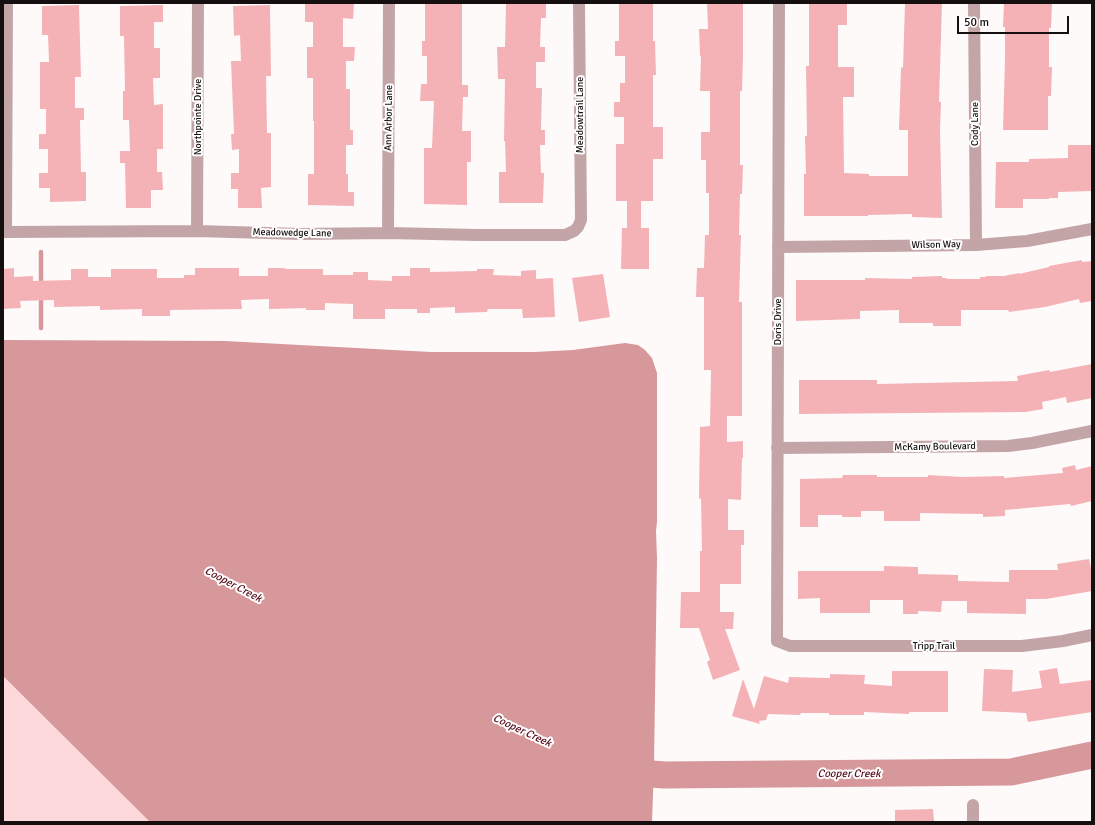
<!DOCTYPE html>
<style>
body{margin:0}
#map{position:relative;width:1095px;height:825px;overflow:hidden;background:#fefafa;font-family:Signika,sans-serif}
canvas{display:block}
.frame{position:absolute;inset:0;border:4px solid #150f0f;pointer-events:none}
.scale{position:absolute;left:957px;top:16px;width:112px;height:18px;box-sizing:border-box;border:2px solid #150f0f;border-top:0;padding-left:5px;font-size:12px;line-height:14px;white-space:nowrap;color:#150f0f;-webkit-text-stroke:3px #fff;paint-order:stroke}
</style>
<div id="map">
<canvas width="1095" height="825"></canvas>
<div class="frame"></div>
<div class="scale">50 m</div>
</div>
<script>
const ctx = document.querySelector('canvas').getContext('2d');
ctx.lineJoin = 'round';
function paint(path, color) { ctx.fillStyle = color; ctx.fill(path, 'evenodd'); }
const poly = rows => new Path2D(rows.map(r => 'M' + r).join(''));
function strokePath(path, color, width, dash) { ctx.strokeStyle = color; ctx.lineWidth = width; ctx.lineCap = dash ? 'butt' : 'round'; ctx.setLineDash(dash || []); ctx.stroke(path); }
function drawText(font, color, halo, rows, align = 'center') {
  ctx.font = font + ' Signika,sans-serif'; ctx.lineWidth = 4; ctx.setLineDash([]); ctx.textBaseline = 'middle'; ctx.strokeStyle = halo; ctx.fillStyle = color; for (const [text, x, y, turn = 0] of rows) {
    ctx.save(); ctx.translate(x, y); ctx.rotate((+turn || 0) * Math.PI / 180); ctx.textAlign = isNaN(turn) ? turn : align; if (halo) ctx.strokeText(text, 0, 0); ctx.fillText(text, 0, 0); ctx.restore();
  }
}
const green = poly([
 [3,676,150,822,3,822]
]);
const water = poly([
 [3,340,225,341,431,352,534,352,573,350,625,343,638,345,645,350,652,358,657,373,657,522,656,531,657,558,654,766,652,822,150,822,3,676]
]);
const stream = poly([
 [41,286,41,252],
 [41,328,41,295]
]);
const river = poly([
 [617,771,664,775,1011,772,1092,755]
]);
const building = poly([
 [305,3,354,4,353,19,343,18,343,47,355,47,354,61,346,61,346,89,350,89,350,130,353,130,353,145,346,145,346,174,348,174,348,192,354,192,354,206,308,205,308,174,314,174,314,121,313,121,313,78,307,78,307,47,313,47,313,22,305,22],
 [425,3,462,3,462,85,468,85,468,97,463,97,462,131,471,131,471,162,467,162,467,205,424,204,424,148,432,148,434,101,420,101,421,84,427,84,427,56,422,56,422,41,425,41],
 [506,3,546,3,546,18,541,18,540,47,545,47,545,62,536,62,536,88,542,88,541,130,545,130,545,145,540,145,541,173,544,173,543,203,499,203,499,172,506,172,505,141,504,141,505,79,498,79,497,47,505,47],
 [619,3,653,3,653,41,655,41,656,75,653,75,653,127,663,127,663,159,653,159,653,201,641,201,641,228,649,228,649,269,621,269,622,228,627,228,627,201,616,201,616,144,624,144,624,117,614,117,614,102,620,102,620,83,625,83,625,56,615,56,615,41,619,41],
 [707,3,743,3,743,56,742,91,740,91,740,165,743,165,742,194,740,194,739,235,741,235,739,302,742,302,742,416,727,416,727,442,743,441,743,458,742,458,741,500,728,499,728,530,744,530,744,545,741,545,741,584,720,584,720,612,734,612,733,629,725,629,740,670,713,680,707,662,710,660,699,628,680,628,681,592,700,592,700,551,702,551,701,499,699,498,700,427,710,426,711,370,704,370,704,297,696,297,697,268,704,268,705,235,709,235,709,193,706,193,706,160,701,160,701,132,710,132,710,91,700,91,701,56,700,56,699,29,708,29],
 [809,3,847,3,847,25,838,25,838,67,854,67,854,97,843,97,844,173,869,174,869,176,908,176,908,130,899,130,901,67,903,68,905,3,942,3,939,102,941,102,940,130,942,218,912,217,912,214,868,215,868,216,804,216,804,174,806,174,805,136,807,136,806,66,809,66],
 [1004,3,1052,3,1051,28,1049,28,1049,67,1052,67,1051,96,1048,96,1048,130,1003,130,1005,59,1005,27,1003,27],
 [79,5,81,77,75,77,75,108,84,108,84,120,80,120,81,172,86,172,86,201,50,202,50,188,39,188,39,173,48,173,48,149,39,149,39,134,46,134,46,109,40,109,40,62,49,62,48,35,42,35,42,6],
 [163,5,163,22,154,22,154,48,160,48,160,78,153,78,154,105,163,104,163,149,157,149,157,172,162,172,163,190,151,190,151,208,126,208,125,163,120,163,120,151,130,151,129,120,123,120,123,91,125,91,124,36,120,36,120,6],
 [270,5,271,76,266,76,267,133,271,133,271,187,261,188,262,208,238,208,238,189,231,189,231,173,239,173,239,149,232,150,231,134,234,134,231,61,241,61,240,35,234,36,233,6],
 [1068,145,1092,145,1092,191,1058,192,1058,198,1049,198,1049,199,1023,199,1023,208,995,208,996,162,1029,162,1029,159,1068,158],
 [1082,260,1082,262,1092,261,1092,301,1080,303,1079,299,1045,307,1009,312,1008,310,961,310,961,326,933,326,933,323,899,323,899,310,860,311,860,319,796,321,796,280,865,280,865,278,912,279,912,277,942,276,942,278,947,278,947,279,980,279,980,277,986,277,986,276,1004,276,1019,273,1019,274,1049,267,1049,266],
 [14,268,14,277,33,276,33,281,71,280,71,269,88,269,88,277,111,277,111,269,157,269,157,278,184,278,184,275,195,275,195,268,239,268,239,276,268,276,268,268,285,268,285,269,323,269,323,275,353,275,353,272,368,272,368,280,392,281,392,276,410,276,410,268,430,268,430,272,477,271,477,269,494,269,493,275,521,276,521,271,536,270,536,279,553,278,555,317,523,318,522,309,488,309,487,312,455,313,455,307,430,308,430,313,417,313,417,309,385,309,385,319,353,319,353,304,325,303,325,310,306,310,306,308,269,309,269,299,241,300,242,309,170,310,170,316,142,316,142,309,100,310,100,306,54,307,54,300,20,301,21,308,3,309,3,269],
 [603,274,610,317,579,322,572,278],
 [1092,364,1092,398,1067,403,1066,397,1042,402,1043,409,1026,412,799,414,799,380,877,380,877,384,1018,381,1017,376,1049,370,1050,372],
 [1075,465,1076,470,1092,466,1092,501,1071,506,1070,504,1005,510,1005,516,983,517,983,514,920,513,920,521,884,521,884,511,861,511,861,517,842,517,842,515,818,515,818,527,800,527,800,479,842,478,843,475,877,475,877,477,928,477,928,475,963,477,1004,476,1004,478,1063,473,1062,468],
 [1089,559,1092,573,1092,591,1046,599,1026,599,1026,614,967,613,967,601,942,601,941,612,918,611,918,614,903,614,903,600,870,600,870,613,820,613,820,598,798,599,798,571,884,571,884,566,918,567,918,574,958,575,958,581,1009,582,1009,570,1058,570,1057,564],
 [1057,668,1060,684,1092,680,1092,712,1028,722,1026,713,982,711,984,669,1013,670,1012,692,1042,688,1039,671],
 [892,671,948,671,948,712,909,712,909,714,864,712,864,715,829,715,829,713,801,713,800,715,768,714,766,720,759,721,760,724,732,716,743,679,754,709,764,676,788,683,789,677,830,678,830,674,865,675,864,684,892,686],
 [933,809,934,822,895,822,895,810]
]);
const street = poly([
 [779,3,777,641,790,646,1022,646,1063,641,1092,635],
 [974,3,976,245],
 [197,231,198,3],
 [3,232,197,231,301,234,388,233,477,235,565,235,574,231,578,227,581,220,579,3],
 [6,232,7,3],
 [388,233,389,3],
 [778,247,976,245,1027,241,1092,229],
 [777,448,1008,446,1032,443,1092,431],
 [973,805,973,822]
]);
const streetNames = [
 ["Meadowtrail Lane",580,115,-90],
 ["Northpointe Drive",198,117,-90],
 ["Ann Arbor Lane",389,118,-89],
 ["Cody Lane",975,124,-90],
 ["Meadowedge Lane",292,233,1],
 ["Wilson Way",936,245,-1],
 ["Doris Drive",778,322,-90],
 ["McKamy Boulevard",935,447,-1],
 ["Tripp Trail",934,646]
];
const waterNames = [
 ["Cooper Creek",233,585,28],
 ["Cooper Creek",522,731,25],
 ["Cooper Creek",849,774]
];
paint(green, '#fdd9db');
paint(water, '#d7989c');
strokePath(stream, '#d7989c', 4.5);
strokePath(river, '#d7989c', 27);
paint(building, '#f4b2b7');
strokePath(street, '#c3a5a7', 12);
drawText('10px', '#150f0f', '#fff', streetNames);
drawText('italic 11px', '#580c1d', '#fff', waterNames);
</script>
